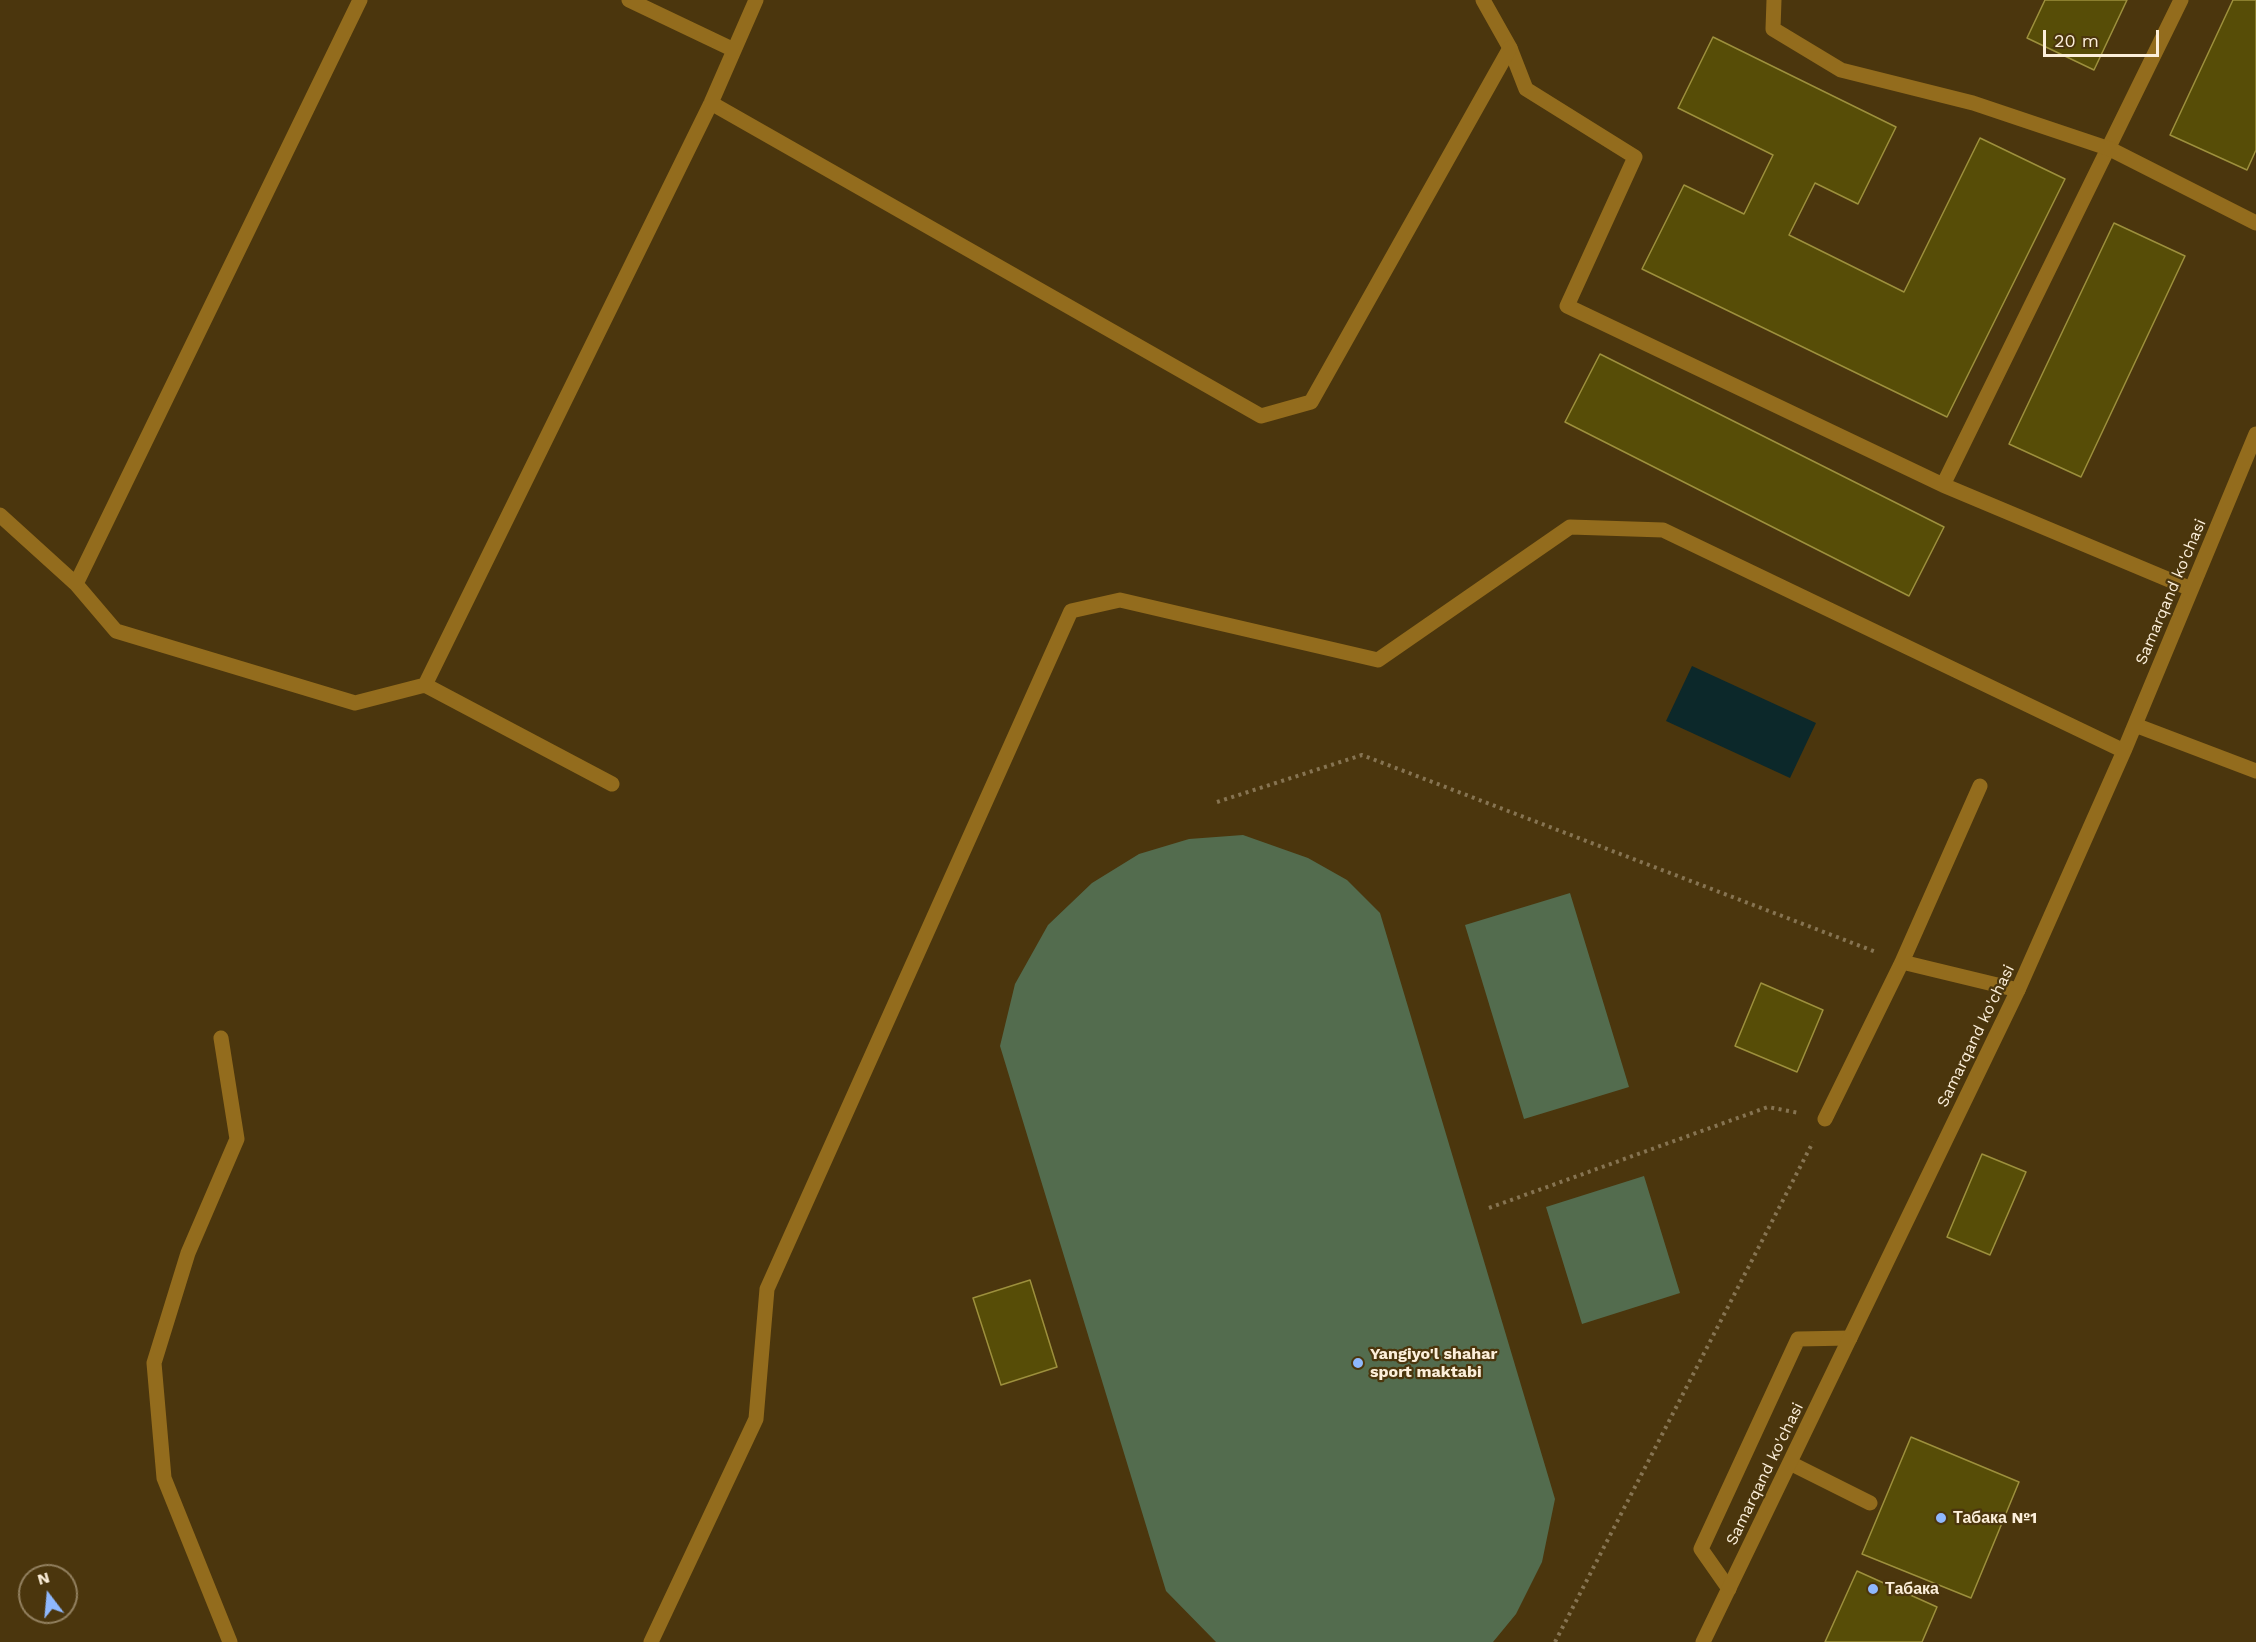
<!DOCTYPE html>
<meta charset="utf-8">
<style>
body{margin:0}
#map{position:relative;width:2256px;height:1642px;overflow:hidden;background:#4b360d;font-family:"Work Sans",sans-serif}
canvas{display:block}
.north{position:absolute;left:18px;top:1564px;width:60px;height:60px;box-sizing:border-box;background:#4b360d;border:2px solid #92805f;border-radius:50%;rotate:344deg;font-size:16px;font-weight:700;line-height:24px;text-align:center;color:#fcefda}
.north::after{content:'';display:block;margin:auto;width:21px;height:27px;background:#8fb8fd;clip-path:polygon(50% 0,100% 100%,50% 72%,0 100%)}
.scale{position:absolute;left:2043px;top:30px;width:116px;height:27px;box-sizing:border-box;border:3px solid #fcefda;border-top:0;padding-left:8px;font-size:18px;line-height:21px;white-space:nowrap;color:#fcefda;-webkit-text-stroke:4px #4b360d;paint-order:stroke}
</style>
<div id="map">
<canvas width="2256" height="1642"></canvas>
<div class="north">N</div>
<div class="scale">20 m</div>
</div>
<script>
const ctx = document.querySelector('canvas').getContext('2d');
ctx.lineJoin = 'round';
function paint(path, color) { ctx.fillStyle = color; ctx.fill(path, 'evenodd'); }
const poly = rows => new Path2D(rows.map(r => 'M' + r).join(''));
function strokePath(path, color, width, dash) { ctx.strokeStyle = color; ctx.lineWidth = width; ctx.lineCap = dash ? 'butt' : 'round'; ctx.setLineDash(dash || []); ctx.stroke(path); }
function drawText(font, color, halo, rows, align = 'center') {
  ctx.font = font + ' "Work Sans",sans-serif'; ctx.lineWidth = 4.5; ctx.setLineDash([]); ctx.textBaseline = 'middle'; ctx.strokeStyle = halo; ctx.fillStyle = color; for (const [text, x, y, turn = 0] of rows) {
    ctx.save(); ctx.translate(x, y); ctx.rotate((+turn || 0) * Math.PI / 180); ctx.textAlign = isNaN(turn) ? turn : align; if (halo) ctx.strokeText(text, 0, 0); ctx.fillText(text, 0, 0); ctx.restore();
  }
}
const green = poly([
 [1243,835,1308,858,1347,880,1380,913,1555,1499,1542,1562,1516,1614,1493,1642,1216,1642,1166,1591,1000,1046,1015,984,1048,925,1092,883,1139,854,1189,839],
 [1570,893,1629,1087,1524,1119,1465,925],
 [1644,1176,1680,1293,1582,1324,1546,1207]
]);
const water = poly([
 [1692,666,1816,723,1790,778,1666,721]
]);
const building = poly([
 [2045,0,2127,0,2094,70,2027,38,2045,0],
 [2233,0,2256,0,2256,150,2247,170,2170,135,2233,0],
 [1713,37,1896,127,1858,204,1815,183,1789,235,1904,292,1980,138,2065,179,1947,417,1642,269,1684,185,1744,214,1773,155,1678,108,1713,37],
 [2114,223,2185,256,2081,477,2009,444,2114,223],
 [1600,354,1944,527,1909,596,1565,422,1600,354],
 [1761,983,1823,1010,1797,1072,1735,1046,1761,983],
 [1982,1154,2026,1172,1990,1255,1947,1237,1982,1154],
 [1030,1280,1057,1367,1001,1385,973,1298,1030,1280],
 [1911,1437,2019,1482,1971,1598,1862,1554,1911,1437],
 [1857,1571,1937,1607,1922,1642,1825,1642,1857,1571]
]);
const path = poly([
 [1217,802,1362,755,1876,952],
 [1489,1208,1768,1107,1799,1113],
 [1555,1642,1813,1142]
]);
const service = poly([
 [1483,0,1510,48,1526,89,1635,157,1567,306,1943,485,2191,589],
 [1943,485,2181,0],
 [1902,962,1980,786],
 [221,1038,237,1139,188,1253,154,1363,164,1478,230,1642],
 [1825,1119,1902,962,2018,990],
 [1790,1463,1870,1503],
 [1729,1589,1701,1549,1798,1339,1850,1338]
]);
const minor = poly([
 [629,0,734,50],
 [1774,0,1773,29,1841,70,1973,103,2110,149,2256,223],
 [711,103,1261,416,1311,402,1510,48],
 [0,515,76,584,116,631,355,703,425,685,612,784],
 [76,584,360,0],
 [425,685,711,103,756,0],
 [2135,725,2256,771],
 [651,1642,756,1419,767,1289,1071,611,1120,600,1378,660,1570,527,1663,530,2124,751],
 [1703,1642,2018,990,2124,751,2256,434]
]);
const markers = [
 [1358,1363,6,"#8fb8fd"],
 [1941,1518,6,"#8fb8fd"],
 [1873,1589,6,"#8fb8fd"]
];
const streetNames = [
 ["Samarqand ko'chasi",2171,592,-67],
 ["Samarqand ko'chasi",1976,1036,-64],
 ["Samarqand ko'chasi",1765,1474,-64]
];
const poiNames = [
 ["Yangiyo'l shahar",1370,1354],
 ["sport maktabi",1370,1372],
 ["Табака №1",1953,1518],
 ["Табака",1885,1589]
];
paint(green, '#536c4e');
paint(water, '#0c282a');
paint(building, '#574d07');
strokePath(building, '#9d903d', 1.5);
strokePath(path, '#867452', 4, [3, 4.5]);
strokePath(service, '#936c1d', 15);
strokePath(minor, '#936c1d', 15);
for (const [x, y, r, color] of markers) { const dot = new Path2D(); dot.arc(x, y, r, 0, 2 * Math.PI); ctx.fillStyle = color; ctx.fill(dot); strokePath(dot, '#4b360d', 2); }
drawText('16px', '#fcefda', '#4b360d', streetNames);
drawText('bold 16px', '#fcefda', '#4b360d', poiNames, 'left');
</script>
